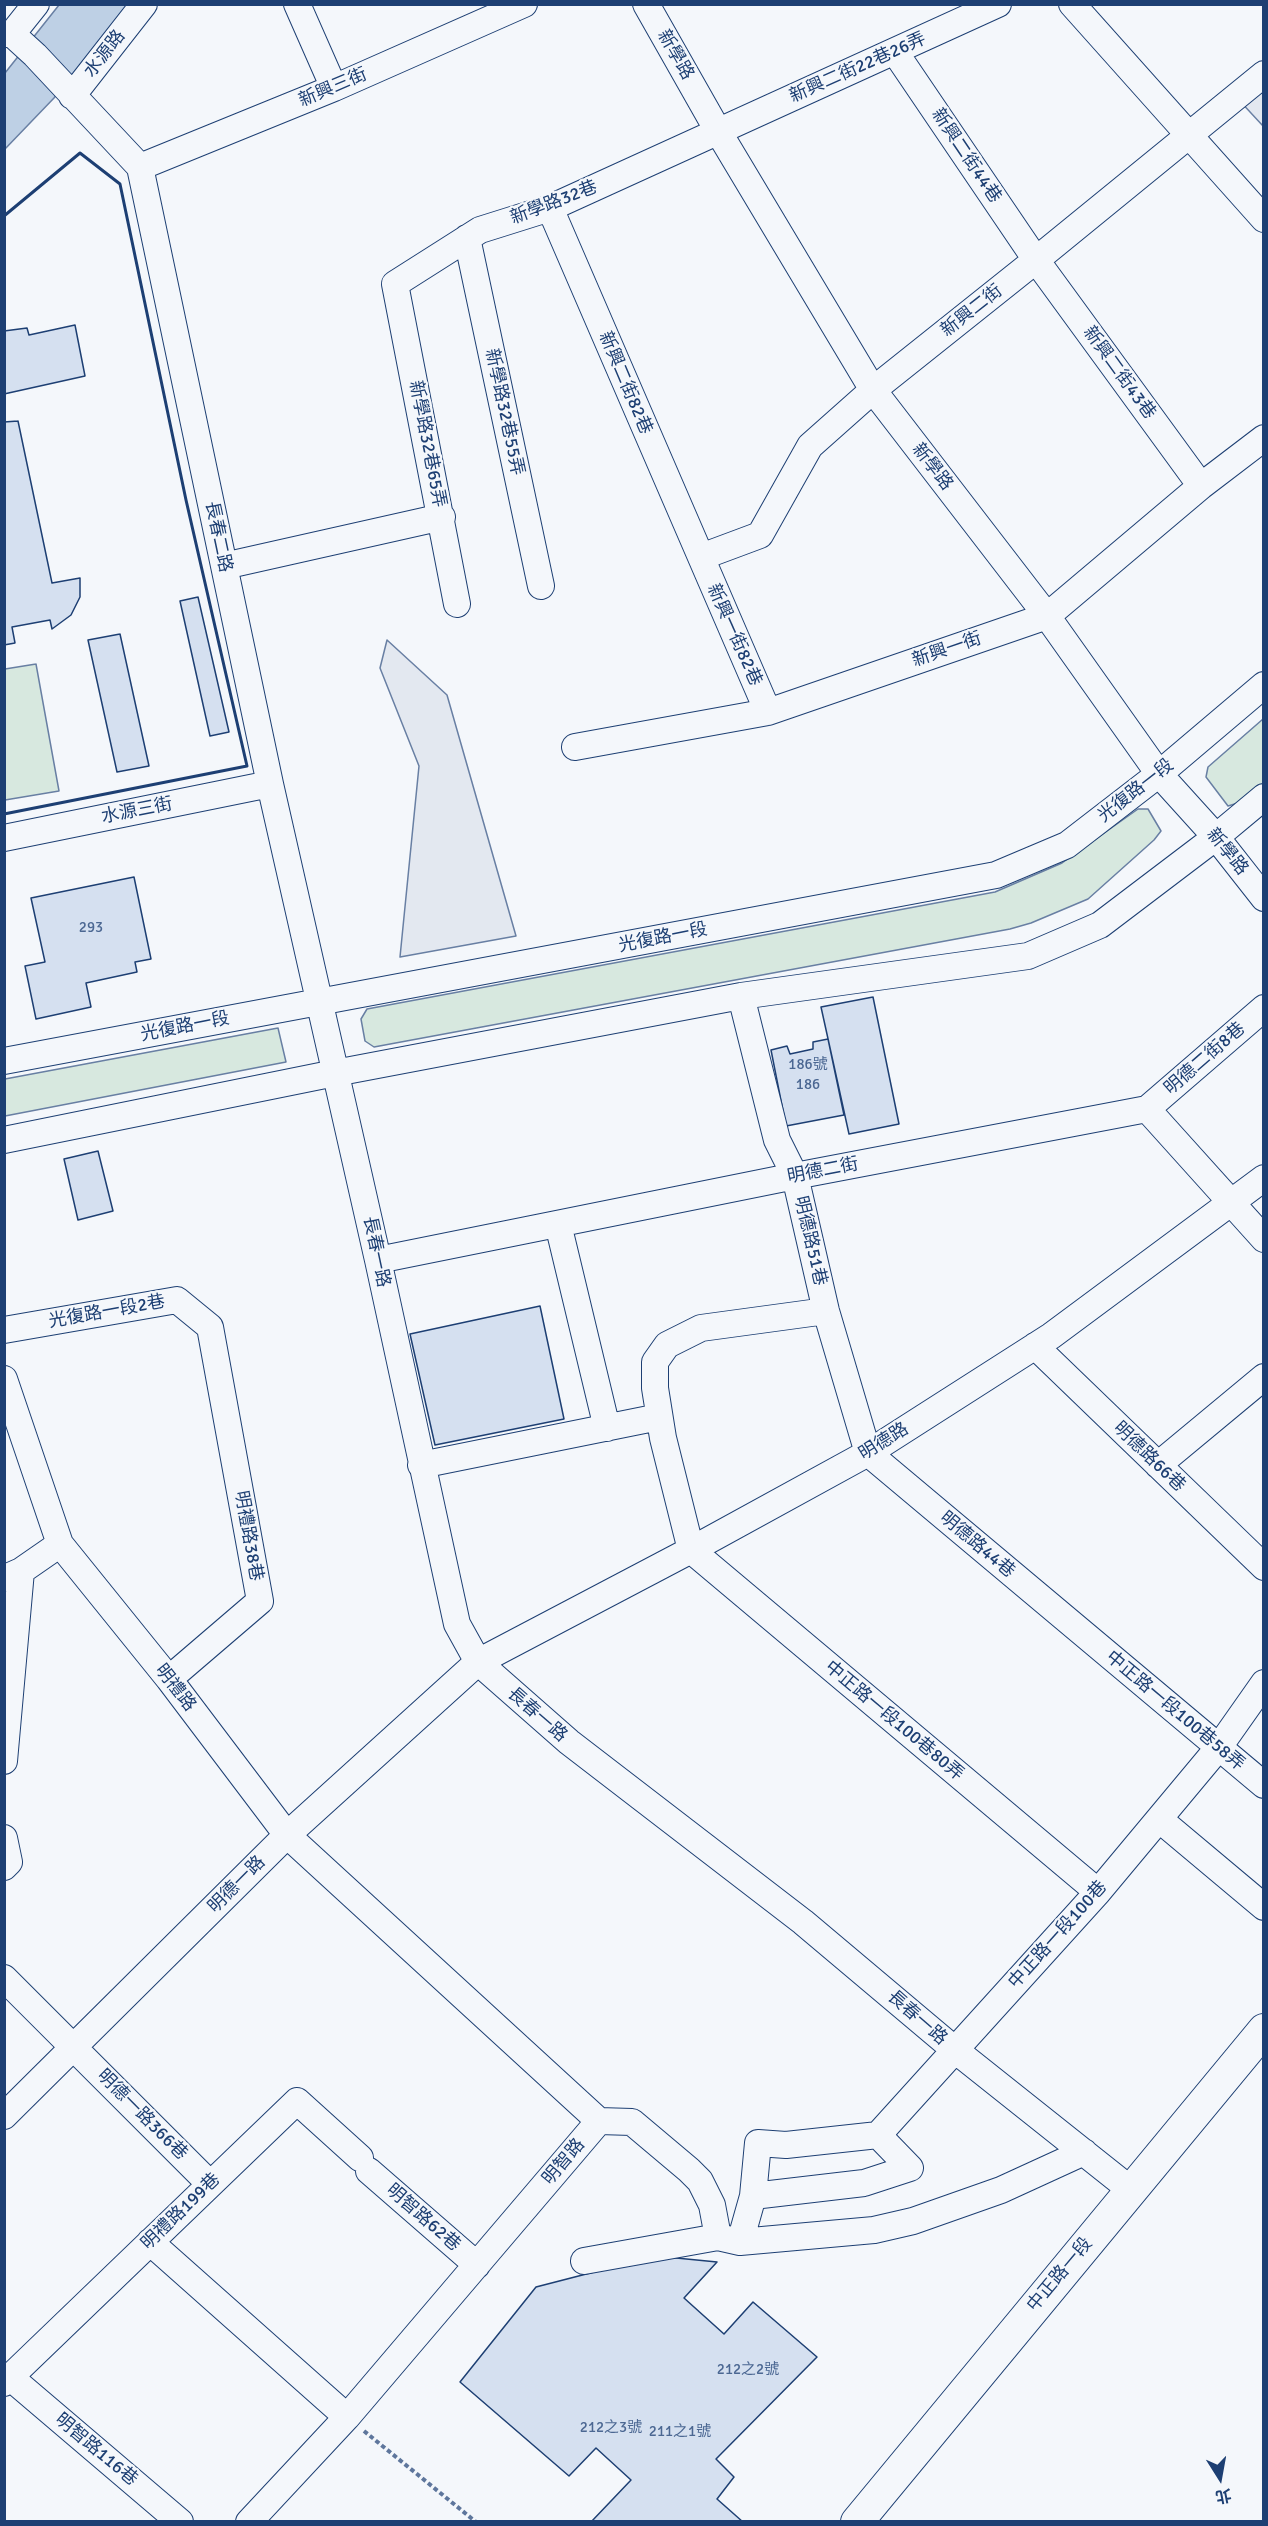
<!DOCTYPE html>
<meta charset="utf-8">
<style>
body{margin:0}
#map{position:relative;width:1268px;height:2526px;overflow:hidden;background:#f4f7fb;font-family:Signika,"Noto Sans TC",sans-serif}
canvas{display:block}
.frame{position:absolute;inset:0;border:6px solid #1d3f73;pointer-events:none}
.north{position:absolute;left:1190px;top:2448px;width:60px;height:60px;-webkit-text-stroke:4px #f4f7fb;paint-order:stroke;rotate:169deg;font-size:16px;font-weight:700;line-height:24px;text-align:center;color:#1d3f73}
.north::after{content:'';display:block;margin:auto;width:21px;height:27px;background:#1d3f73;clip-path:polygon(50% 0,100% 100%,50% 72%,0 100%)}
</style>
<div id="map">
<canvas width="1268" height="2526"></canvas>
<div class="frame"></div>
<div class="north">北</div>
</div>
<script>
const ctx = document.querySelector('canvas').getContext('2d');
ctx.lineJoin = 'round';
function paint(path, color) { ctx.fillStyle = color; ctx.fill(path, 'evenodd'); }
const poly = rows => new Path2D(rows.map(r => 'M' + r).join(''));
function strokePath(path, color, width, dash) { ctx.strokeStyle = color; ctx.lineWidth = width; ctx.lineCap = dash ? 'butt' : 'round'; ctx.setLineDash(dash || []); ctx.stroke(path); }
function drawText(font, color, halo, rows, align = 'center') {
  ctx.font = font + ' Signika,"Noto Sans TC",sans-serif'; ctx.lineWidth = 4.5; ctx.setLineDash([]); ctx.textBaseline = 'middle'; ctx.strokeStyle = halo; ctx.fillStyle = color; for (const [text, x, y, turn = 0] of rows) {
    ctx.save(); ctx.translate(x, y); ctx.rotate((+turn || 0) * Math.PI / 180); ctx.textAlign = isNaN(turn) ? turn : align; if (halo) ctx.strokeText(text, 0, 0); ctx.fillText(text, 0, 0); ctx.restore();
  }
}
const green = poly([
 [36,664,59,791,5,800,5,669,36,664],
 [1263,719,1263,786,1238,803,1228,806,1206,777,1208,767,1263,719],
 [1138,809,1148,809,1161,831,1154,840,1088,899,1031,923,1010,929,374,1047,365,1041,361,1019,367,1009,995,892,1062,863,1138,809],
 [278,1028,286,1062,5,1116,5,1079,278,1028]
]);
const parking = poly([
 [1263,78,1263,126,1238,99,1263,78],
 [387,640,447,695,516,936,400,957,419,766,380,668,387,640]
]);
const water = poly([
 [59,5,128,5,54,98,5,149,5,73,59,5]
]);
const building = poly([
 [75,325,85,376,4,394,4,331,27,328,29,335,75,325],
 [18,421,52,583,80,578,80,597,71,615,52,629,50,620,12,627,15,643,4,645,4,422,18,421],
 [198,597,229,732,210,736,180,601,198,597],
 [120,634,149,766,117,772,88,640,120,634],
 [134,877,151,959,135,962,137,972,86,983,91,1007,36,1019,25,966,45,962,31,898,134,877],
 [873,997,899,1124,849,1134,821,1007,873,997],
 [828,1039,844,1115,786,1126,771,1050,787,1046,790,1054,813,1049,813,1042,828,1039],
 [98,1151,113,1211,78,1220,64,1159,98,1151],
 [540,1306,564,1419,435,1445,410,1334,540,1306],
 [656,2256,717,2262,684,2298,724,2334,753,2302,817,2357,716,2459,734,2477,717,2499,743,2522,591,2522,631,2480,596,2448,569,2476,460,2382,536,2287,656,2256]
]);
const path = poly([
 [364,2431,476,2522]
]);
const minor = poly([
 [297,4,334,88],
 [646,4,718,131,873,390,1047,616,1159,774,1216,837,1264,898],
 [1072,4,1264,219],
 [4,34,12,34,35,55,140,167,270,784,378,1260,457,1624,478,1662,569,1742,803,1922,955,2050,1131,2190],
 [12,34,36,4],
 [895,52,1036,260,1201,486],
 [72,96,144,4],
 [140,167,334,88,524,4],
 [550,208,768,712],
 [467,238,541,586],
 [701,557,760,535,810,446,873,390,1036,260,1264,74],
 [224,566,442,517],
 [457,604,395,284,480,230,550,208,998,4],
 [575,747,768,712,1047,616,1201,486,1264,438],
 [4,838,270,784],
 [741,996,777,1140,795,1176,826,1311,868,1453,1264,1785],
 [4,1061,996,875,1067,845,1159,774,1264,685],
 [1147,1109,1264,1008],
 [4,1140,335,1073,741,996,1028,956,1100,925,1216,837,1264,797],
 [558,1224,607,1428],
 [378,1260,795,1176,1147,1109,1264,1239],
 [826,1311,701,1328,667,1345,655,1362,655,1388,663,1438,691,1550,1098,1892],
 [4,1330,177,1300,210,1327,260,1601,169,1679],
 [1035,1346,1264,1567],
 [4,1379,60,1544,169,1679,287,1835,599,2121],
 [421,1465,659,1417],
 [1158,1465,1264,1377],
 [5,1578,21,1571,60,1544],
 [4,1761,21,1571],
 [1159,1819,1264,1907],
 [4,1838,9,1862,4,1867],
 [4,1978,210,2184],
 [4,2116,287,1835,478,1662,691,1550,868,1453,1051,1336,1264,1178],
 [599,2121,632,2122,689,2170,700,2181,712,2205,718,2237],
 [878,2135,1098,1892,1219,1747,1264,1683],
 [369,2171,477,2265],
 [150,2242,347,2417],
 [740,2242,753,2196,864,2183,910,2168,878,2135,786,2145,758,2143,753,2196],
 [584,2261,718,2237,740,2242,874,2230,913,2221,1001,2190,1084,2152],
 [11,2378,180,2522],
 [4,2383,297,2101,360,2158],
 [249,2522,347,2417,599,2121]
]);
const major = poly([
 [857,2522,1264,2030]
]);
const wall = poly([
 [4,216,80,153,120,184,186,500,247,766,4,814]
]);
const numberNames = [
 ["293",91,928],
 ["186號",808,1065],
 ["186",808,1085],
 ["212之2號",748,2370],
 ["212之3號",611,2428],
 ["211之1號",680,2432]
];
const streetNames = [
 ["水源路",105,54,-52],
 ["新學路",675,55,60],
 ["新興二街22巷26弄",858,68,-24],
 ["新興三街",333,88,-23],
 ["新興二街44巷",966,156,56],
 ["新學路32巷",554,203,-21],
 ["新興二街",972,311,-38],
 ["新興二街43巷",1119,373,54],
 ["新興二街82巷",625,383,67],
 ["新學路32巷55弄",504,412,78],
 ["新學路32巷65弄",427,444,79],
 ["新學路",932,467,52],
 ["長春二路",218,537,78],
 ["新興一街82巷",734,635,66],
 ["新興一街",947,650,-19],
 ["光復路一段",1136,791,-38],
 ["水源三街",137,811,-11],
 ["新學路",1227,852,51],
 ["光復路一段",663,938,-11],
 ["光復路一段",185,1027,-11],
 ["明德二街8巷",1205,1059,-41],
 ["明德二街",823,1171,-11],
 ["明德路51巷",810,1241,77],
 ["長春一路",376,1252,78],
 ["光復路一段2巷",107,1312,-10],
 ["明德路",884,1442,-32],
 ["明德路66巷",1149,1457,44],
 ["明禮路38巷",248,1536,80],
 ["明德路44巷",977,1545,40],
 ["明禮路",175,1688,52],
 ["中正路一段100巷58弄",1175,1711,40],
 ["長春一路",537,1715,41],
 ["中正路一段100巷80弄",894,1721,40],
 ["明德一路",237,1885,-45],
 ["中正路一段100巷",1058,1935,-48],
 ["長春一路",917,2018,41],
 ["明德一路366巷",142,2115,45],
 ["明智路",564,2162,-50],
 ["明禮路199巷",181,2212,-44],
 ["明智路62巷",423,2218,41],
 ["中正路一段",1060,2275,-50],
 ["明智路116巷",96,2450,40]
];
paint(green, '#d7e8df');
strokePath(green, '#687fa3', 1.5);
paint(parking, '#e3e8f0');
strokePath(parking, '#687fa3', 1.5);
paint(water, '#bed0e5');
strokePath(water, '#687fa3', 1.5);
paint(building, '#d5e0f0');
strokePath(building, '#1d3f73', 1.5);
strokePath(minor, '#1d3f73', 28);
strokePath(major, '#1d3f73', 34);
strokePath(path, '#5e769c', 4, [4.5, 3]);
strokePath(minor, '#f4f7fb', 26);
strokePath(major, '#f4f7fb', 32);
strokePath(wall, '#1d3f73', 3);
drawText('15px', '#4b6792', null, numberNames);
drawText('18px', '#1d3f73', '#f4f7fb', streetNames);
</script>
